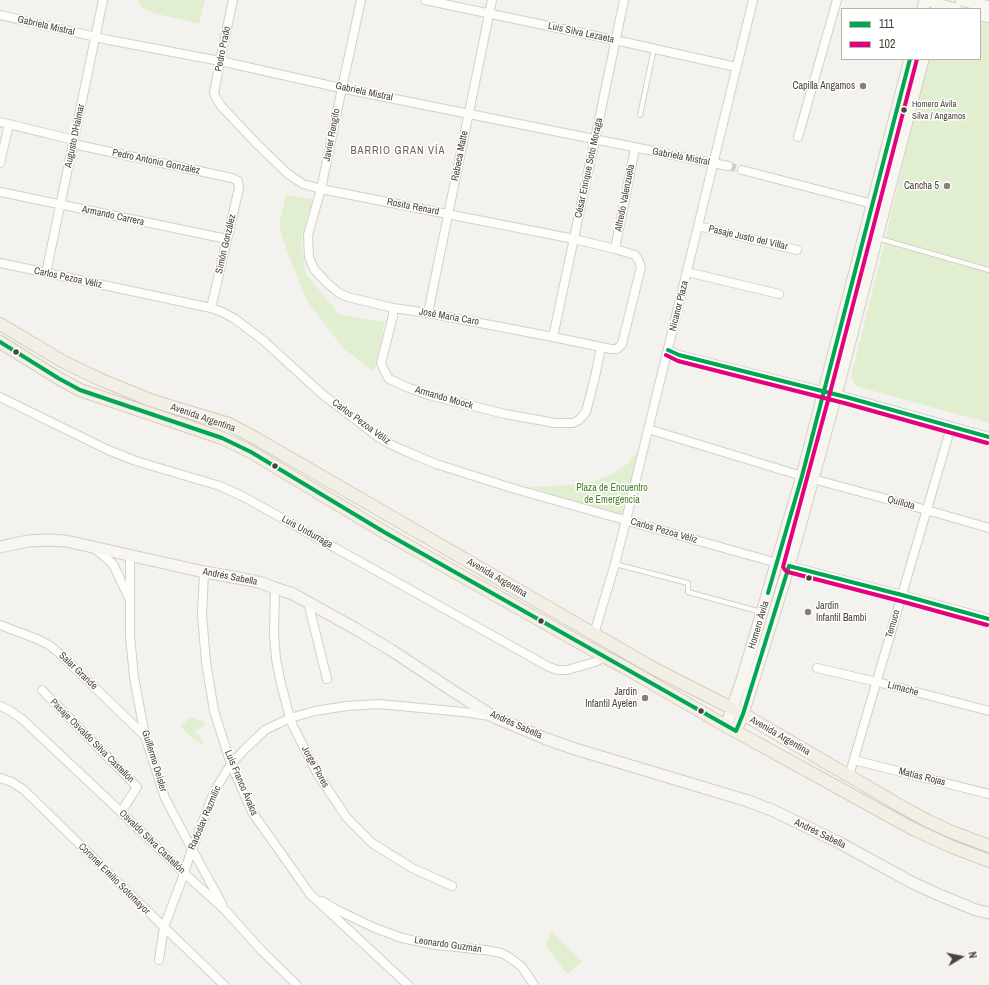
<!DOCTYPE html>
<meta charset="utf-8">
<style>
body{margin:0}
#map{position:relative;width:989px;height:985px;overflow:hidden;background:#f4f2ee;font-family:"Archivo Narrow",sans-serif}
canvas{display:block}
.legend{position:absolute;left:841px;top:8px;width:140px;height:52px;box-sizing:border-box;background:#fff;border:1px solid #b7b4b0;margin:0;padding:5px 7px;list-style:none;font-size:12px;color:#4b4439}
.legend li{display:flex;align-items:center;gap:8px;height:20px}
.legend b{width:20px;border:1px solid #b7b4b0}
.north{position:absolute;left:941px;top:937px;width:40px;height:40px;-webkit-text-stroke:3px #fff;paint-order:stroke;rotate:80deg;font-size:11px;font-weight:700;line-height:16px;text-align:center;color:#4b4439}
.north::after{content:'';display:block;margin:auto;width:14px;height:18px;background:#4b4439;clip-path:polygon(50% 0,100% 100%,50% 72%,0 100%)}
</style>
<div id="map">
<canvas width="989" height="985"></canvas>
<ul class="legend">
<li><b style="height:5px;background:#00a651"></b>111</li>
<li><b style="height:5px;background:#e5007d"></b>102</li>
</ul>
<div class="north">N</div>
</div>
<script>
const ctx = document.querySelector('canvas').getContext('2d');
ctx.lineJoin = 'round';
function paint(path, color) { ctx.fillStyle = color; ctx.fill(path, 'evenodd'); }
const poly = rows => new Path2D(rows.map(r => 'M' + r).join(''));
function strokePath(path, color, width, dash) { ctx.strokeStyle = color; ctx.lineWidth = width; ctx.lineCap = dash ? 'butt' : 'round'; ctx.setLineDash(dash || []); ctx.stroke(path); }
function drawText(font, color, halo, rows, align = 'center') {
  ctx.font = font + ' "Archivo Narrow",sans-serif'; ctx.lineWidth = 3; ctx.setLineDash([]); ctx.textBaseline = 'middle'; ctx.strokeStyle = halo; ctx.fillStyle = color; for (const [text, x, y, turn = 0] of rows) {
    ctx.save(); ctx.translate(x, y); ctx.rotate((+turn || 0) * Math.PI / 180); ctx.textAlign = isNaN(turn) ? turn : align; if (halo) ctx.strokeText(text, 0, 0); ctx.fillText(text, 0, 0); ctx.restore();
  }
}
const green = poly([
 [138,0,205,0,199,24,154,13,145,9,139,4],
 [980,22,989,25,989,423,856,386,851,377,881,257,928,59,980,59],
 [286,195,313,199,301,240,306,274,340,315,385,322,374,372,343,348,307,301,285,246,279,224],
 [642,446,625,516,620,516,530,487,570,485,594,481,610,475,627,464],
 [196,717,197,721,203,720,205,726,194,731,202,738,203,745,194,740,181,726,181,724,186,722,186,720],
 [552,932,582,962,567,974,545,945]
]);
const streetTunnel = poly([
 [728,166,742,170]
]);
const lane = poly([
 [640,115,654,49],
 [877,238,989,270],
 [615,564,688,583,688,592,761,612]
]);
const street = poly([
 [233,0,220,61,214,93,215,96,221,106,257,144,288,174,303,184,321,189,574,239,615,249,635,255,639,261,641,267,622,344,617,349,611,349,601,347,553,337,428,313,393,308,348,297,339,293,326,282,314,269,309,257,308,235,321,189,342,88,361,0],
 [425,0,615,40,736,67],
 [0,15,109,40,220,61,345,89,728,166],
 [0,122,74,140],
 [798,137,837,0],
 [73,144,232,178,238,181,239,188,211,308],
 [0,163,9,124],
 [742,170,873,204],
 [0,192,227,239],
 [698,226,797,250],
 [615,249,635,148],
 [0,263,211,308,222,312,235,319,264,341,322,394,377,436,390,444,405,451,436,464,515,489,777,563,902,595,989,619],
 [687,272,779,294],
 [46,273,103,0],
 [393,308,393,316,381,363,385,372,389,379,409,388,429,395,505,414,555,423,573,423,579,420,586,412,595,377,601,347],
 [428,313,467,122,492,0],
 [553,337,595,139,624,0],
 [668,350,679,355,846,397,989,437],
 [0,397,108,450,136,461,220,486,244,497,549,667,558,670,567,670,595,662,605,657],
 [648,429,802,476],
 [813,479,916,507,989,528],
 [95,549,105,557,113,564,128,596],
 [130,555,130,636,134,677,145,736,165,798,192,849,222,904],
 [204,572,202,615,206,662,214,711,231,764,252,812,310,894,408,985],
 [275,588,274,634,276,659,281,684,290,718,293,726,317,773,347,818,372,843,412,868,452,886],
 [308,602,327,679],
 [0,625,37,639,49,645,60,654,145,736],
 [594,634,615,564,626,520,698,226,753,0],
 [817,668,877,682,989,711],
 [42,690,137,787,121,812],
 [0,706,9,710,22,719,121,812,184,873,225,910,262,951,297,985],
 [854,760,989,794],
 [849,776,951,427],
 [0,778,12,782,24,790,164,927,224,985],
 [322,901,335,909,375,928,402,938,436,945,485,950,501,953,507,956,517,963,522,967,534,985],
 [159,960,164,927,181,882,192,849,215,790,231,764,245,749,265,730,290,718,315,711,347,706,379,704,463,712,491,716]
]);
const secondary = poly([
 [930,0,936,4,956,9],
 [961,0,989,7],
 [923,9,925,0],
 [980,15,989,17],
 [0,547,28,541,49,540,66,541,204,572,244,579,262,583,275,588,293,594,356,629,391,650,453,691,494,717,544,738,575,749,718,792,748,801,774,811,840,843,911,882,937,894,976,910,989,913],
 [726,726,742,680,802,476,910,59],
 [736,731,743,714,789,566,813,479,836,395,923,59]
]);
const primary = poly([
 [0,324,62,361,99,379,153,401,229,424,257,439,594,634,653,668,743,714,904,808,928,821,952,832,989,846],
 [0,342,58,378,80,390,222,438,251,452,384,532,605,657,624,667,726,726,915,830,950,846,989,861]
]);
const bus1 = poly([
 [0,342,58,378,80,390,222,438,251,452,384,532,736,731,743,714,789,566,902,595,989,619],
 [668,350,679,355,846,397,989,437],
 [768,593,802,476,910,59]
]);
const bus2 = poly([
 [917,59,830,393,783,567,785,570,788,572,900,601,987,625],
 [666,355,678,361,844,403,987,443]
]);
const markers = [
 [863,86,4,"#868178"],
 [904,110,3.5,"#4b4439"],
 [947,186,4,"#868178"],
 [16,352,3.5,"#4b4439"],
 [275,466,3.5,"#4b4439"],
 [809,578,3.5,"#4b4439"],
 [808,612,4,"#868178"],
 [541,621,3.5,"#4b4439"],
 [645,698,4,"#868178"],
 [701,711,3.5,"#4b4439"]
];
const busNames = [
 ["Homero Ávila",912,105],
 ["Silva / Angamos",912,117]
];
const streetNames = [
 ["Gabriela Mistral",46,26,13],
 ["Luis Silva Lezaeta",581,33,12],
 ["Pedro Prado",223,49,-79],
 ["Gabriela Mistral",364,92,12],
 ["Javier Rengifo",332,135,-79],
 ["Augusto D´Halmar",75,136,-78],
 ["Rebeca Matte",460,156,-79],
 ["Gabriela Mistral",681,157,11],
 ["Pedro Antonio González",156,162,12],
 ["César Enrique Soto Moraga",589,168,-78],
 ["Alfredo Valenzuela",625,198,-79],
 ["Rosita Renard",413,207,11],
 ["Armando Carrera",113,216,12],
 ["Pasaje Justo del Villar",748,238,13],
 ["Simón González",226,244,-77],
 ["Carlos Pezoa Véliz",68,278,12],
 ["Nicanor Plaza",679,306,-76],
 ["José María Caro",449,317,10],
 ["Armando Moock",444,398,16],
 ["Avenida Argentina",203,418,19],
 ["Carlos Pezoa Véliz",361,422,36],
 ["Quillota",901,503,15],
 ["Carlos Pezoa Véliz",664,531,16],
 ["Luis Undurraga",307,532,29],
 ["Andrés Sabella",230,577,11],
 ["Avenida Argentina",497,578,30],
 ["Temuco",893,624,-74],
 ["Homero Ávila",759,625,-73],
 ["Salar Grande",78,671,44],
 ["Limache",903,689,15],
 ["Andrés Sabella",516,725,24],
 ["Avenida Argentina",780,736,30],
 ["Pasaje Osvaldo Silva Castellón",92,741,45],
 ["Guillermo Deisler",154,761,73],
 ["Jorge Flores",315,767,61],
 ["Matías Rojas",922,777,14],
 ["Luis Franco Ávalos",241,783,67],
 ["Radoslav Razmilic",205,818,-67],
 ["Andrés Sabella",820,834,26],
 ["Osvaldo Silva Castellón",152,842,44],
 ["Coronel Emilio Sotomayor",114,879,45],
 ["Leonardo Guzmán",448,945,8]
];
const poiNames = [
 ["Capilla Angamos",855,86],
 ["Cancha 5",939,186],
 ["Jardin",816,606,"left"],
 ["Infantil Bambi",816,618,"left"],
 ["Jardín",637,692],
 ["Infantil Ayelen",637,704]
];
const parkNames = [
 ["Plaza de Encuentro",612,488],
 ["de Emergencia",612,500]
];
const neighbourhoodNames = [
 ["BARRIO GRAN VÍA",398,151]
];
paint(green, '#e1eecf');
strokePath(streetTunnel, '#d2cfca', 8, [8, 4]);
strokePath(lane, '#d2d0cb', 6);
strokePath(street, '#d2d0cb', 10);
strokePath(secondary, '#d3cfc5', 13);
strokePath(primary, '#d6cebb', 14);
strokePath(lane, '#fdfdfc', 4);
strokePath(street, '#fdfdfc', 8);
strokePath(secondary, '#f7f6f1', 11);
strokePath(primary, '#f2efe6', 12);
strokePath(bus1, '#00a651', 4);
strokePath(bus2, '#e5007d', 4);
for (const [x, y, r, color] of markers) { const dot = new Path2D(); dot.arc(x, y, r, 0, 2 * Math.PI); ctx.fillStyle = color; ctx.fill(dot); strokePath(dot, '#fff', 1.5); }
drawText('9px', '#4b4439', '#fff', busNames, 'left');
drawText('10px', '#4b4439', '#fff', streetNames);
drawText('10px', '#4b4439', '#fff', poiNames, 'right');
drawText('10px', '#4a7f2a', '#fff', parkNames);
ctx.letterSpacing = '1px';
drawText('11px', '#6e6250', '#fff', neighbourhoodNames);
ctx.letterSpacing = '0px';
</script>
